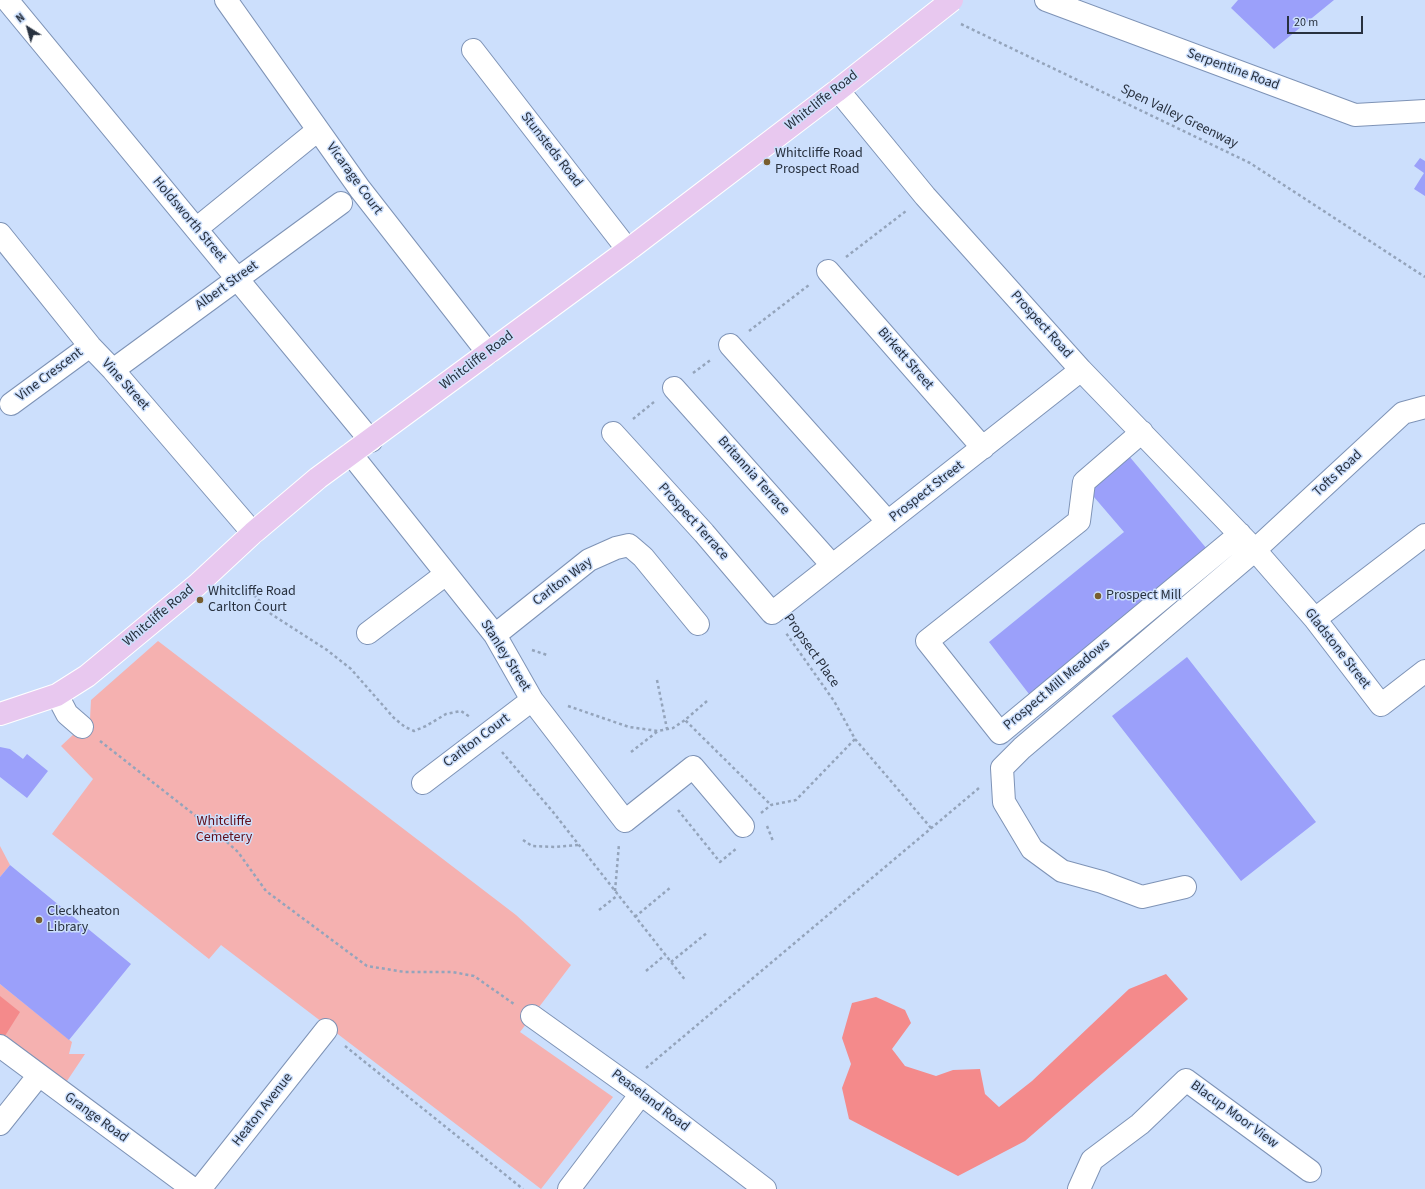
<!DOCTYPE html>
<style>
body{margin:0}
#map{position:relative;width:1425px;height:1189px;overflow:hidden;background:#ccdffc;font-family:"Source Sans 3",sans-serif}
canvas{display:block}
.north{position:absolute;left:8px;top:8px;width:40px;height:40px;-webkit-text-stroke:3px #ccdffc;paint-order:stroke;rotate:323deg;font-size:11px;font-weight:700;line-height:16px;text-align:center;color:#28313f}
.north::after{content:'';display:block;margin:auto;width:14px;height:18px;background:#28313f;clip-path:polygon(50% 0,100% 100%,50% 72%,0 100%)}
.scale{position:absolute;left:1287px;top:16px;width:76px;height:18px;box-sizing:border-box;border:2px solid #28313f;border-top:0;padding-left:5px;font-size:12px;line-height:14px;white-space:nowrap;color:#28313f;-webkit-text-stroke:3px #ccdffc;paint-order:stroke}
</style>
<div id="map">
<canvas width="1425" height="1189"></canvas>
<div class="north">N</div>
<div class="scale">20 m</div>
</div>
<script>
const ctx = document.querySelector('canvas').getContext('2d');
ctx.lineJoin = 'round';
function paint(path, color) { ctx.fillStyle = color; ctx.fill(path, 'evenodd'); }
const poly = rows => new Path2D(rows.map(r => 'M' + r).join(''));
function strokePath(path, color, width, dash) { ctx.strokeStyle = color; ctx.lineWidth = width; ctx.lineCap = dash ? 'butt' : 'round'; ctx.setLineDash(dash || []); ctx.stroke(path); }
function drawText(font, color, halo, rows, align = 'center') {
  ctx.font = font + ' "Source Sans 3",sans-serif'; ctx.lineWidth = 3; ctx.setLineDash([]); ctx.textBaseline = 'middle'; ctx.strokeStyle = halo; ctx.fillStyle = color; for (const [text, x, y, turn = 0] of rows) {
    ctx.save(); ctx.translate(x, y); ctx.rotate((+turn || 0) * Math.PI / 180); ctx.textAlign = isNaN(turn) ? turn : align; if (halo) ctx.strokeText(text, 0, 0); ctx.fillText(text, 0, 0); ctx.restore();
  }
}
const green = poly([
 [158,641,516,915,571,965,520,1032,613,1097,541,1189,221,945,209,959,52,834,93,779,61,746,90,719,91,700],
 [0,846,10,865,0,877],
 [0,984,72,1042,69,1054,85,1054,63,1087,0,1038]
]);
const forest = poly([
 [1166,974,1188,999,1025,1141,958,1176,849,1119,842,1088,851,1064,842,1038,852,1003,876,997,905,1010,911,1023,892,1049,905,1066,936,1076,953,1070,980,1069,985,1094,999,1107,1032,1081,1129,989],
 [0,996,20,1012,3,1039,0,1037]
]);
const building = poly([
 [1238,0,1334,0,1274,49,1231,8],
 [1420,158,1425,161,1425,196,1414,189,1424,173,1414,166],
 [1129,456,1207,549,1029,694,989,642,1124,532,1088,490],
 [1187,657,1316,822,1241,881,1112,716],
 [0,747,10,749,23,759,27,754,48,771,27,798,0,777],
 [10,865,131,964,69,1040,0,984,0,877]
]);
const path = poly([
 [961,24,1250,163,1425,277],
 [846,257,906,211],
 [749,331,809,285],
 [693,373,712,359],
 [633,419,654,402],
 [246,586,271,614,327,650,351,669,394,718,405,727,414,731,426,726,446,714,461,711,470,717],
 [532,650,547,655],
 [657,680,667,729],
 [707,701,685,720,771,805],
 [568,706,629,727,658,731,673,728,685,720],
 [855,739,931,828],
 [100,741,210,827,238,852,266,891,367,966,405,972,452,972,474,976,514,1004],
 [502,752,553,812,686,981],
 [631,752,658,731],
 [678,810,720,862,737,848],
 [761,813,771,805,796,800,855,739,834,701,786,633],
 [767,826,773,841],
 [523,840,532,846,555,847,578,845],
 [615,891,619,844],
 [599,910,618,895],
 [635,917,671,887],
 [671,962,708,932],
 [646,971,665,955],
 [345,1046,523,1189],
 [646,1068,979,788]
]);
const minor = poly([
 [7,0,371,441],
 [226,0,360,189,488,353],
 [1046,0,1355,115,1425,111],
 [473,50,628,250],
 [838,90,925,196,1081,370,1255,550,1315,619,1381,705,1425,671],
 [196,229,318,130],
 [0,234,90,346,113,370,253,533],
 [828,271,983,448],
 [730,345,888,522],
 [113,370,341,203],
 [674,388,832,565],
 [11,404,90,346],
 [1142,432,1084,482,1079,521,927,641,1000,733,1240,534],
 [613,433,704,533,772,613,1081,370],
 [351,454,495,635,532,700,625,821,693,767,743,826],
 [1315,619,1425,535],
 [368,633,446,574],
 [495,635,589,560,616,548,629,545,643,557,698,624],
 [57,695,67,714,82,727],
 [423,783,532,700],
 [1185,887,1142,897,1102,882,1062,871,1032,849,1004,802,1002,768,1022,748,1255,550,1403,413,1425,407],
 [532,1016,641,1094,765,1189],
 [0,1046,193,1189],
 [0,1124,39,1075],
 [200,1189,326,1030],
 [569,1189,641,1094],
 [1079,1189,1092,1160,1140,1124,1186,1080,1310,1171]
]);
const major = poly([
 [0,714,57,695,87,676,197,585,253,533,318,478,628,250,838,90]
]);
const majorBridge = poly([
 [838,90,952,0]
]);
const markers = [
 [767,162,4,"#785e30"],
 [1098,596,4,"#785e30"],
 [200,600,4,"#785e30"],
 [39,920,4,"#785e30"]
];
const streetNames = [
 ["Serpentine Road",1233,70,20],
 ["Whitcliffe Road",822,101,-38],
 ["Spen Valley Greenway",1179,117,26],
 ["Stunsteds Road",551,150,52],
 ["Vicarage Court",354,179,54],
 ["Holdsworth Street",189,220,50],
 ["Albert Street",227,286,-36],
 ["Prospect Road",1041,325,48],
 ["Birkett Street",905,359,49],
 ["Whitcliffe Road",477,361,-37],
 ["Vine Crescent",50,375,-37],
 ["Vine Street",125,385,48],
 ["Tofts Road",1338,474,-43],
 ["Britannia Terrace",753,476,48],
 ["Prospect Street",927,492,-38],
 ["Prospect Terrace",693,522,48],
 ["Carlton Way",563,582,-37],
 ["Whitcliffe Road",159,616,-40],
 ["Gladstone Street",1337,649,52],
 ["Propsect Place",811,651,55],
 ["Stanley Street",505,656,58],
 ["Prospect Mill Meadows",1057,685,-40],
 ["Carlton Court",477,741,-37],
 ["Peaseland Road",650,1101,37],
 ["Heaton Avenue",263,1110,-52],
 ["Blacup Moor View",1234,1115,36],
 ["Grange Road",96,1118,36]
];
const poiNames = [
 ["Whitcliffe Road",775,154],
 ["Prospect Road",775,170],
 ["Whitcliffe Road",208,592],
 ["Carlton Court",208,608],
 ["Prospect Mill",1106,596],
 ["Cleckheaton",47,912],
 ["Library",47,928]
];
const parkNames = [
 ["Whitcliffe",224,822],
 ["Cemetery",224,838]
];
paint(green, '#f5b1b0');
paint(forest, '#f48a8b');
paint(building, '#9ba0fa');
strokePath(minor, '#7e93b6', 24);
strokePath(major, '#fff', 24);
strokePath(path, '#94a4bb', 2.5, [3, 3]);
strokePath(minor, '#fff', 22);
strokePath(major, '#e8c8ef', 22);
strokePath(majorBridge, '#fff', 24, []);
strokePath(majorBridge, '#e8c8ef', 22);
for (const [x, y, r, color] of markers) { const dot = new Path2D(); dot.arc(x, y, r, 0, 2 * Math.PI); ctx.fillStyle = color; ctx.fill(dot); strokePath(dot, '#ccdffc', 1.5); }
drawText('14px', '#28313f', '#ccdffc', streetNames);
drawText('14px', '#28313f', '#ccdffc', poiNames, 'left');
drawText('14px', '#620f1a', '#ccdffc', parkNames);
</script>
